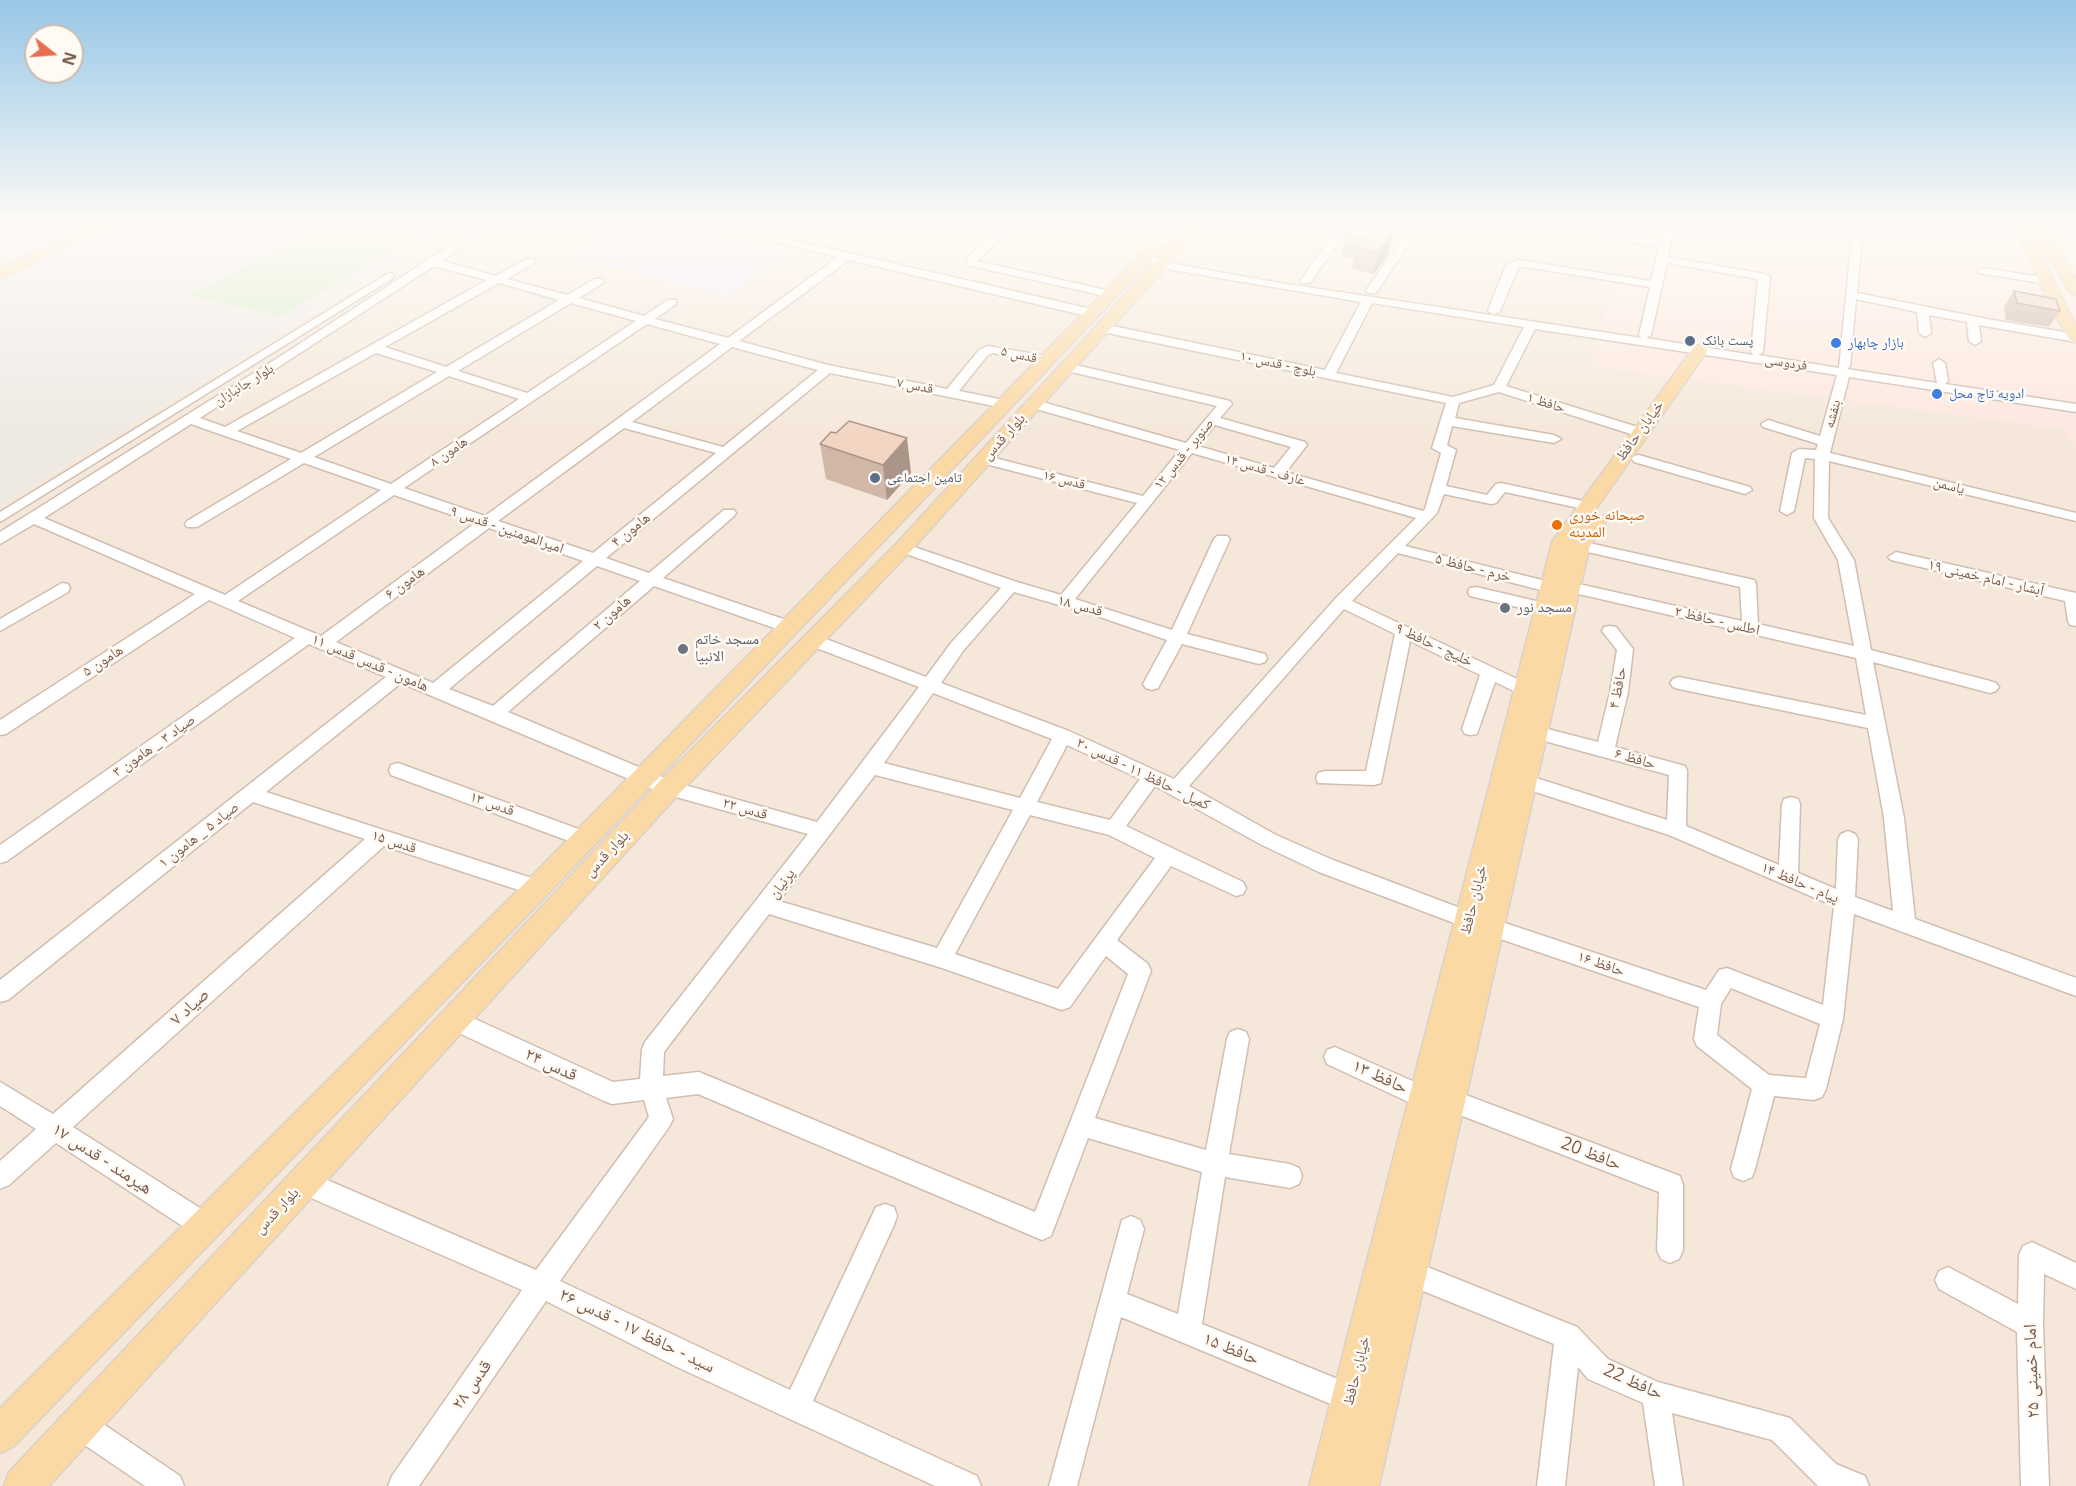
<!DOCTYPE html>
<meta charset="utf-8">
<style>
body{margin:0}
#map{position:relative;width:2076px;height:1486px;overflow:hidden;background:#fdf6ec;font-family:"Open Sans",sans-serif}
canvas{display:block}
.north{position:absolute;left:24px;top:24px;width:60px;height:60px;box-sizing:border-box;background:#fffaf3;border:2px solid #cabbb1;border-radius:50%;rotate:107deg;font-size:16px;font-weight:700;line-height:24px;text-align:center;color:#7a5c4d}
.north::after{content:'';display:block;margin:auto;width:21px;height:27px;background:#e76f51;clip-path:polygon(50% 0,100% 100%,50% 72%,0 100%)}
</style>
<div id="map">
<canvas width="2076" height="1486"></canvas>
<div class="north">N</div>
</div>
<script>
const ctx = document.querySelector('canvas').getContext('2d');
ctx.lineJoin = 'round';
function paint(path, color) { ctx.fillStyle = color; ctx.fill(path, 'evenodd'); }
const poly = rows => new Path2D(rows.map(r => 'M' + r).join(''));
function strokePath(path, color, width, dash) { ctx.strokeStyle = color; ctx.lineWidth = width; ctx.lineCap = dash ? 'butt' : 'round'; ctx.setLineDash(dash || []); ctx.stroke(path); }
function drawText(font, color, halo, rows, align = 'center') {
  ctx.font = font + ' "Open Sans","Noto Naskh Arabic",sans-serif'; ctx.lineWidth = 5; ctx.setLineDash([]); ctx.textBaseline = 'middle'; ctx.strokeStyle = halo; ctx.fillStyle = color; for (const [text, x, y, turn = 0] of rows) {
    ctx.save(); ctx.translate(x, y); ctx.rotate((+turn || 0) * Math.PI / 180); ctx.textAlign = isNaN(turn) ? turn : align; if (halo) ctx.strokeText(text, 0, 0); ctx.fillText(text, 0, 0); ctx.restore();
  }
}
const residential = poly([
 [453,227,2076,227,2076,1486,0,1486,0,506]
]);
const commercial = poly([
 [1635,227,1978,227,2002,230,2002,227,2076,227,2076,449,2065,429,1590,367,1602,320]
]);
const industrial = poly([
 [0,227,453,227,0,506]
]);
const education = poly([
 [616,227,681,227,789,253,726,297,566,256]
]);
const green = poly([
 [323,227,433,227,281,316,189,296]
]);
const minor = poly([
 [478,227,491,227,442,261,496,276,526,259,534,259,534,263,507,279,567,295,595,279,603,279,603,283,579,298,644,316,668,300,676,300,676,304,655,319,728,338,838,257,716,227,736,227,1091,309,1097,313,1091,317,849,260,739,341,828,365,947,389,979,350,988,346,1046,356,1052,360,1046,364,993,353,987,356,959,391,1009,401,1011,404,1009,407,1004,408,830,373,606,558,649,573,724,510,734,510,736,513,734,516,663,578,795,623,797,627,795,631,783,631,654,586,508,712,674,782,817,822,919,687,806,644,804,640,806,636,818,636,926,677,951,643,1001,588,898,551,895,548,898,545,908,545,1017,582,1061,595,1137,503,978,462,976,459,978,456,983,455,1143,496,1180,450,1029,407,1027,404,1029,401,1039,401,1186,443,1217,406,1063,370,1061,367,1063,364,1067,363,1230,401,1232,404,1220,418,1305,442,1307,445,1286,472,1423,511,1425,509,1441,453,1432,448,1446,403,1103,332,1097,328,1103,324,1325,370,1361,302,1161,268,1143,259,1143,255,1151,255,1164,262,1274,282,1641,338,1639,335,1650,287,1519,266,1500,311,1494,315,1488,311,1506,265,1518,260,1651,281,1659,247,1559,230,1554,227,1580,227,1661,241,1664,227,1674,227,1668,257,1764,274,1770,277,1763,352,1758,355,1839,368,1853,227,1863,227,1857,293,1987,319,2076,334,2076,342,1979,325,1981,341,1975,345,1969,341,1967,322,1929,315,1931,333,1925,337,1919,333,1917,312,1856,299,1850,366,1847,369,1937,383,1933,363,1939,359,1945,363,1948,381,1945,384,2076,404,2076,412,1849,377,1830,453,2076,513,2076,521,1829,461,1828,518,1854,560,1871,650,1990,681,1996,683,1999,687,1996,691,1990,693,1873,662,1904,818,1915,919,2076,978,2076,996,1854,914,1843,1019,1826,1089,1822,1097,1814,1100,1774,1096,1755,1169,1752,1177,1743,1181,1734,1177,1731,1169,1752,1089,1697,1046,1694,1039,1699,1007,1483,933,1480,927,1483,921,1490,918,1706,990,1719,970,1727,968,1823,1005,1834,906,1669,835,1517,786,1515,781,1517,776,1524,774,1667,820,1669,775,1530,737,1527,732,1530,727,1536,726,1598,742,1610,692,1617,650,1602,631,1604,627,1610,626,1616,627,1633,649,1628,692,1615,747,1685,766,1687,771,1686,826,1779,865,1782,804,1784,799,1791,797,1798,799,1800,804,1798,873,1836,889,1838,839,1841,834,1848,831,1855,834,1858,839,1855,897,1893,911,1884,818,1868,728,1679,689,1673,687,1670,683,1673,679,1679,677,1866,715,1856,658,1570,592,1562,587,1570,582,1742,621,1740,587,1575,549,1572,546,1575,543,1580,541,1754,580,1756,584,1758,624,1854,646,1838,560,1814,518,1815,459,1805,458,1794,511,1787,515,1780,511,1792,453,1799,449,1816,450,1818,444,1763,427,1761,424,1768,420,1820,436,1837,375,1535,329,1506,386,1644,429,1646,432,1639,436,1634,435,1499,392,1459,403,1455,418,1554,435,1561,439,1554,443,1452,426,1447,445,1456,450,1446,486,1487,495,1496,484,1501,483,1588,502,1595,506,1588,510,1505,492,1496,503,1491,504,1444,494,1437,513,1405,546,1558,584,1560,588,1558,592,1552,593,1398,553,1352,601,1532,686,1535,690,1532,694,1520,694,1495,682,1477,734,1471,735,1465,734,1462,729,1480,675,1410,641,1381,783,1374,785,1318,783,1316,778,1318,773,1325,771,1366,771,1395,634,1344,609,1189,786,1276,835,1333,860,1476,914,1479,920,1476,926,1469,929,1462,926,1319,872,1262,845,1155,786,1126,826,1243,882,1246,888,1243,894,1236,896,1171,866,1117,940,1148,964,1151,971,1095,1118,1206,1150,1227,1039,1230,1032,1238,1029,1246,1032,1249,1039,1229,1154,1290,1164,1299,1168,1302,1176,1299,1184,1290,1188,1225,1177,1202,1324,1360,1388,1364,1398,1360,1408,1350,1412,1121,1317,1077,1486,1049,1486,1122,1220,1131,1216,1140,1220,1144,1229,1127,1294,1178,1314,1202,1172,1088,1138,1051,1236,1042,1240,698,1094,666,1098,673,1119,669,1127,560,1281,790,1390,876,1207,885,1204,894,1207,897,1216,894,1225,813,1401,977,1476,981,1486,935,1486,677,1367,546,1301,419,1486,388,1486,392,1476,522,1290,295,1191,292,1182,295,1173,304,1170,536,1270,649,1117,644,1100,612,1104,604,1101,446,1027,443,1020,446,1013,454,1010,462,1013,613,1082,640,1079,642,1049,645,1042,808,834,662,793,401,683,266,792,544,882,547,888,544,894,537,896,384,846,73,1127,214,1217,217,1226,214,1235,205,1238,196,1235,56,1143,9,1185,0,1189,0,1161,36,1129,0,1106,0,1082,53,1114,365,839,253,802,8,1000,0,1002,0,980,386,677,309,644,7,861,0,863,0,845,295,638,209,600,6,734,0,735,0,720,195,594,34,524,0,544,0,532,284,354,478,227],
 [1667,263,1758,279,1751,352,1753,355,1646,338,1651,335,1667,263],
 [434,266,487,280,225,427,200,418,434,266],
 [499,283,559,300,446,367,385,347,499,283],
 [571,303,636,321,527,393,458,371,571,303],
 [1372,303,1524,327,1494,385,1453,397,1336,373,1372,303],
 [647,324,720,344,485,516,404,488,647,324],
 [732,347,818,370,723,447,632,422,732,347],
 [376,353,437,372,301,453,237,431,376,353],
 [449,376,519,399,391,484,314,457,449,376],
 [191,424,291,459,187,521,185,524,187,527,197,527,304,463,381,490,225,595,44,518,191,424],
 [1215,425,1291,447,1274,468,1198,446,1215,425],
 [624,428,716,453,593,553,498,521,624,428],
 [1192,453,1416,518,1336,598,1174,779,1069,731,941,683,963,651,1014,592,1094,615,1167,640,1143,684,1146,688,1152,690,1158,688,1182,644,1259,664,1265,662,1267,658,1265,654,1187,634,1230,539,1227,536,1217,536,1214,539,1172,630,1075,599,1192,453],
 [394,495,475,523,321,636,238,601,394,495],
 [489,528,583,561,433,683,336,642,489,528],
 [597,566,640,581,493,706,449,689,597,566],
 [933,693,1052,739,1020,798,884,763,933,693],
 [1067,745,1140,779,1110,820,1037,802,1067,745],
 [875,775,1013,810,937,948,779,901,875,775],
 [1030,815,1109,835,1155,858,1058,989,955,954,1030,815],
 [769,914,942,968,1062,1010,1070,1007,1106,956,1128,974,1035,1212,699,1072,663,1076,664,1052,769,914],
 [1731,988,1820,1024,1806,1078,1769,1075,1717,1035,1721,1004,1731,988],
 [1001,227,1013,227,977,261,1110,291,1116,294,1110,297,967,265,967,258,1001,227],
 [1338,227,1349,227,1310,283,1302,283,1300,281,1338,227],
 [1409,227,1420,227,1376,293,1368,293,1366,291,1409,227],
 [1983,268,2047,278,2053,281,2047,284,1979,273,1979,269,1983,268],
 [389,273,393,274,393,278,0,522,0,512,389,273],
 [1639,455,1750,487,1752,490,1745,494,1634,462,1632,459,1634,456,1639,455],
 [1896,552,2076,593,2076,626,2070,625,2068,621,2065,601,1891,560,1888,557,1896,552],
 [62,583,68,584,70,588,68,592,0,631,0,619,62,583],
 [1476,587,1553,605,1555,609,1553,613,1547,614,1470,596,1468,592,1470,588,1476,587],
 [398,763,592,834,595,839,592,844,585,847,391,775,389,770,391,765,398,763],
 [1335,1047,1433,1090,1437,1098,1433,1106,1425,1109,1417,1106,1327,1064,1324,1057,1327,1050,1335,1047],
 [1450,1089,1680,1176,1683,1185,1683,1250,1679,1259,1670,1263,1661,1259,1657,1250,1659,1192,1442,1108,1438,1100,1442,1092,1450,1089],
 [2032,1242,2076,1263,2076,1289,2044,1274,2043,1325,2049,1486,2021,1486,2017,1332,1939,1289,1935,1280,1939,1271,1948,1267,2018,1304,2019,1255,2023,1246,2032,1242],
 [1410,1260,1577,1327,1608,1359,1658,1382,1790,1418,1836,1464,1865,1476,1869,1486,1818,1486,1772,1440,1672,1413,1683,1486,1655,1486,1643,1403,1588,1379,1578,1367,1565,1486,1537,1486,1554,1344,1401,1282,1397,1273,1401,1264,1410,1260],
 [80,1411,90,1415,180,1476,184,1486,145,1486,70,1435,66,1425,70,1415,80,1411]
]);
const major = poly([
 [90,227,109,227,0,279,0,269,90,227],
 [1187,227,1202,227,910,552,678,795,49,1486,4,1486,9,1472,660,781,896,544,1187,227],
 [2015,227,2029,227,2066,307,2076,324,2076,342,2070,340,2050,307,2015,227],
 [2031,227,2045,227,2076,278,2076,295,2068,290,2031,227],
 [1156,243,1163,247,1161,250,546,896,13,1447,0,1453,0,1408,528,880,1151,244,1156,243],
 [1700,345,1708,350,1591,516,1604,516,1607,520,1590,546,1579,592,1379,1486,1309,1486,1552,542,1694,347,1700,345]
]);
const wall = poly([
 [1397,227,1392,235,1389,252,1374,274,1352,269,1354,258,1342,256,1346,235],
 [2014,291,2060,311,2049,327,2006,320,2004,307],
 [820,444,911,473,887,500,826,479]
]);
const shadedWall = poly([
 [1389,227,1397,227,1392,235,1389,252,1374,274,1379,253],
 [907,438,911,473,887,500,883,465]
]);
const building = poly([
 [1353,227,1389,227,1387,230,1393,231,1379,253,1356,247,1363,238,1346,235,1353,227],
 [2014,291,2056,299,2060,311,2017,303,2014,291],
 [849,421,907,438,883,465,820,444,831,432,836,433,849,421]
]);
const markers = [
 [1690,341,6,"#5c6f8a"],
 [1836,343,6,"#3f7fe0"],
 [1937,394,6,"#3f7fe0"],
 [875,478,6,"#5c6f8a"],
 [1557,525,6,"#e8710a"],
 [1505,608,6,"#6b7280"],
 [683,649,6,"#6b7280"]
];
const farServicenames = [
 ["پست بانک",1702,341],
 ["تامین اجتماعی",887,478]
];
const farShopnames = [
 ["بازار چابهار",1848,343],
 ["ادویه تاج محل",1949,394]
];
const farStreetnames = [
 ["قدس ۵",1019,355,12],
 ["فردوسی",1786,363,9],
 ["بلوچ - قدس ۱۰",1278,364,12],
 ["بلوار جانبازان",244,385,-32],
 ["قدس ۷",915,386,11],
 ["حافظ ۱",1546,403,17],
 ["بنفشه",1833,414,-75],
 ["هامون ۸",449,452,-34],
 ["صنوبر - قدس ۱۲",1184,454,-51],
 ["عارف - قدس ۱۴",1265,470,16],
 ["قدس ۱۶",1064,480,14],
 ["یاسمن",1949,486,14]
];
const streetNames = [
 ["خیابان حافظ",1640,431,-54],
 ["بلوار قدس",1004,437,-48],
 ["امیرالمومنین - قدس ۹",507,530,19],
 ["هامون ۴",631,530,-39],
 ["خرم - حافظ ۵",1473,568,14],
 ["آبشار - امام خمینی ۱۹",1986,578,13],
 ["هامون ۶",405,583,-36],
 ["قدس ۱۸",1080,606,15],
 ["هامون ۲",612,613,-41],
 ["اطلس - حافظ ۲",1717,621,13],
 ["خلیج - حافظ ۹",1434,645,25],
 ["هامون ۵",103,661,-33],
 ["هامون - قدس قدس ۱۱",370,663,23],
 ["حافظ ۴",1618,688,-79],
 ["صیاد ۳ _ هامون ۳",154,746,-35],
 ["حافظ ۶",1635,759,16],
 ["کمیل - حافظ ۱۱ - قدس ۲۰",1143,774,26],
 ["قدس ۱۳",492,804,20],
 ["قدس ۲۲",745,809,16],
 ["صیاد ۵ _ هامون ۱",199,835,-38],
 ["قدس ۱۵",394,842,18],
 ["بلوار قدس",607,854,-47],
 ["پیام - حافظ ۱۴",1800,883,23],
 ["پرنیان",782,884,-53],
 ["خیابان حافظ",1474,900,-76],
 ["حافظ ۱۶",1601,964,19],
 ["بلوار قدس",277,1211,-47],
 ["خیابان حافظ",1357,1371,-76]
];
const foodNames = [
 ["صبحانه خوری",1569,516],
 ["المدینه",1569,533]
];
const worshipNames = [
 ["مسجد نور",1517,608],
 ["مسجد خاتم",695,640],
 ["الانبیا",695,657]
];
const nearStreetnames = [
 ["صیاد ۷",190,1007,-42],
 ["قدس ۲۴",551,1065,25],
 ["حافظ ۱۳",1380,1077,24],
 ["حافظ 20",1591,1154,21],
 ["هیرمند - قدس ۱۷",102,1159,33],
 ["سید - حافظ ۱۷ - قدس ۲۶",637,1331,26],
 ["حافظ ۱۵",1231,1349,22],
 ["امام خمینی ۲۵",2032,1371,-92],
 ["حافظ 22",1633,1382,24],
 ["قدس ۲۸",472,1385,-55]
];
paint(residential, '#f5e8da');
paint(commercial, '#fde8e0');
paint(industrial, '#efe9e4');
paint(education, '#f3e8fa');
paint(green, '#d8ecc9');
strokePath(minor, '#d1beb0', 3);
strokePath(major, '#dad1cd', 3);
paint(minor, '#fff');
paint(major, '#fbd9a5');
paint(wall, '#d1b7a8');
paint(shadedWall, '#aa9588');
paint(building, '#f3d5c3');
strokePath(building, '#aa9588', 1.5);
const sky = ctx.createLinearGradient(0, 0, 0, 435);
sky.addColorStop(0, '#97c7e8');
sky.addColorStop(0.52, '#fefbf6');
sky.addColorStop(1, '#fefbf600');
ctx.fillStyle = sky;
ctx.fillRect(0, 0, 2076, 435);
for (const [x, y, r, color] of markers) { const dot = new Path2D(); dot.arc(x, y, r, 0, 2 * Math.PI); ctx.fillStyle = color; ctx.fill(dot); strokePath(dot, '#fffaf3', 2); }
drawText('14px', '#4e5e75', '#fffaf3', farServicenames, 'left');
drawText('14px', '#366cbe', '#fffaf3', farShopnames, 'left');
drawText('14px', '#7a5c4d', '#fffaf3', farStreetnames);
drawText('15px', '#7a5c4d', '#fffaf3', streetNames);
drawText('15px', '#c56008', '#fffaf3', foodNames, 'left');
drawText('15px', '#5b616d', '#fffaf3', worshipNames, 'left');
drawText('18px', '#7a5c4d', '#fffaf3', nearStreetnames);
</script>
